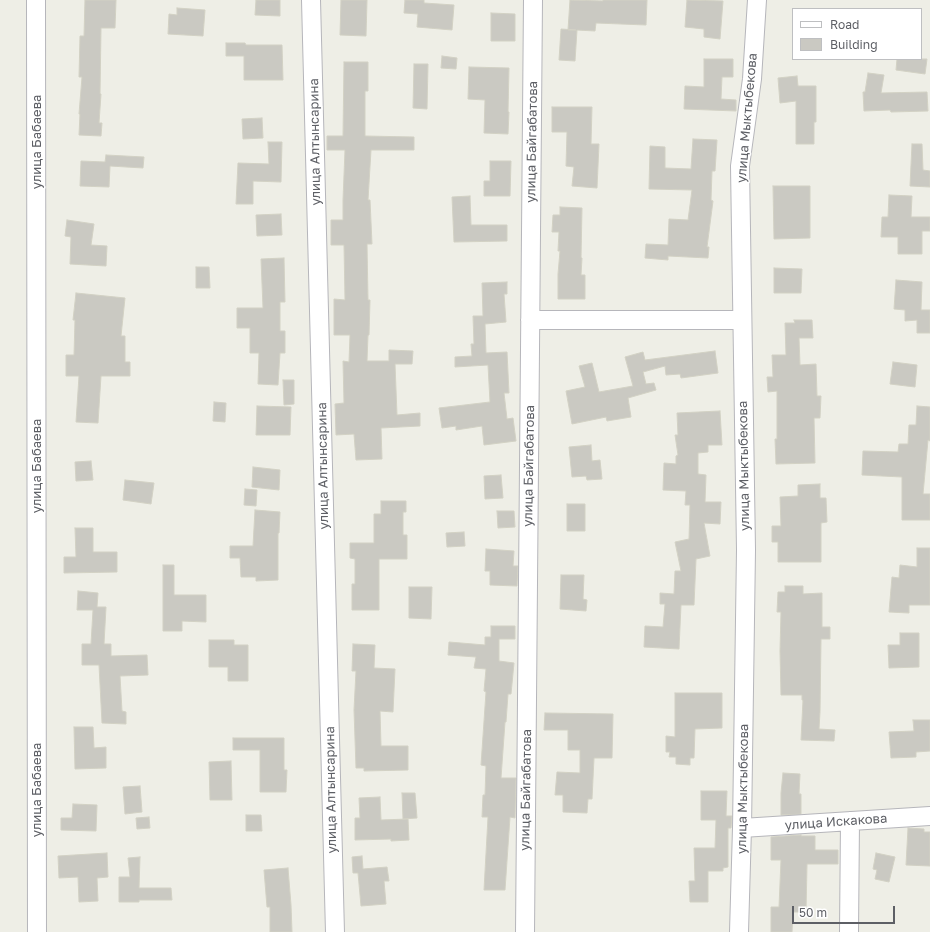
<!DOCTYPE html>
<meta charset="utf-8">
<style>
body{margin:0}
#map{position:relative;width:930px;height:932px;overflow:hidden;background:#eeeee6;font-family:"Golos Text",sans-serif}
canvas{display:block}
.legend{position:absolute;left:792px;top:8px;width:130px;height:52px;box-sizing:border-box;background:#fff;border:1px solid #bebfc1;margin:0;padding:5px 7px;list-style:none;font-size:12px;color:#5d5f65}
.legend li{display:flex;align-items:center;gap:8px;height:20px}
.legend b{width:20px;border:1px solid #bebfc1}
.scale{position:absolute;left:792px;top:906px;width:103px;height:18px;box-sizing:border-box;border:2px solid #5d5f65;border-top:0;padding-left:5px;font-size:12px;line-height:14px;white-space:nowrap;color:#5d5f65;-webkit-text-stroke:3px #fff;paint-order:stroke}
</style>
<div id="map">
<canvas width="930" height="932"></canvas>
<ul class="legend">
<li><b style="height:5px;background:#fff"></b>Road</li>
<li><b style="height:11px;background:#cac9c2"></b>Building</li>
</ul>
<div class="scale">50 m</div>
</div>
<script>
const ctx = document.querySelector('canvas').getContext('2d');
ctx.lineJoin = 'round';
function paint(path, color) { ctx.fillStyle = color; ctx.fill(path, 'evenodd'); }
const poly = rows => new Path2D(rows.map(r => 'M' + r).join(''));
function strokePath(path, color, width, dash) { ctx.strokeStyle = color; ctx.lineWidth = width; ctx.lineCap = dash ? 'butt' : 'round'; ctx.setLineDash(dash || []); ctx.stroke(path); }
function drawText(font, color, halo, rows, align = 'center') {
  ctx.font = font + ' "Golos Text",sans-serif'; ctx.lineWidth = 3; ctx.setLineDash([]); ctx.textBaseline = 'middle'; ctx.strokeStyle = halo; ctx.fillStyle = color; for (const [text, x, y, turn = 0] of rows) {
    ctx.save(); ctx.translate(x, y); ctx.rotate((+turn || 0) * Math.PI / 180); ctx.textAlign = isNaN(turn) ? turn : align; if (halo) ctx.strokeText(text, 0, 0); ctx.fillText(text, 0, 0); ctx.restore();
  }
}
const building = poly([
 [85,0,116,0,115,28,101,28,100,94,101,94,99,123,102,123,101,136,79,135,80,114,79,114,82,77,79,77,80,36,84,36,85,0],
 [256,0,280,0,280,16,255,15,256,0],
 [341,0,367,0,366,36,340,35,341,0],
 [405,0,424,0,424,3,454,5,452,30,417,27,418,14,404,13,405,0],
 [570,0,603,1,603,0,647,0,646,25,596,23,595,31,577,30,575,61,559,60,561,29,576,30,568,30,570,0],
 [687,0,723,1,720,39,704,37,704,29,685,27,687,0],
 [177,8,205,10,203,36,168,34,169,14,177,15,177,8],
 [491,13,515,14,515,41,491,41,491,13],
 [226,43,245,43,246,45,282,45,283,80,244,80,244,56,226,56,226,43],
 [442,56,457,58,456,69,441,68,442,56],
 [704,59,733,59,733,77,722,77,721,99,736,100,736,111,684,109,685,86,704,87,704,59],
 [897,59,927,59,925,74,896,70,897,59],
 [344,62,368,62,368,91,365,91,365,136,414,137,414,150,371,150,368,200,370,200,372,244,367,244,368,300,370,300,369,335,368,335,367,361,389,361,389,350,413,351,412,364,395,364,397,415,420,413,420,426,381,428,382,459,356,460,354,434,336,435,335,404,344,403,343,361,349,362,350,335,334,335,334,299,345,300,344,245,331,245,331,220,343,220,343,200,345,150,327,150,327,136,343,136,344,62],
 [414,64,428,64,427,109,413,108,414,64],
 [469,67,509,68,508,112,509,112,508,134,484,133,485,100,468,99,469,67],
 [868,73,884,75,881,93,927,92,928,111,891,112,890,110,864,111,863,92,865,92,868,73],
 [797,76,798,86,816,86,816,122,814,122,814,144,796,144,796,101,780,103,778,78,797,76],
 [552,107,592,107,591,144,599,144,597,188,572,186,574,167,566,166,567,132,552,132,552,107],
 [262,118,263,138,243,139,242,119,262,118],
 [693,139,717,140,715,171,712,171,711,200,713,201,707,247,709,247,708,258,668,256,668,260,645,258,646,244,668,245,669,219,688,220,692,190,649,189,650,146,665,147,665,168,691,169,693,139],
 [268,142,282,142,281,182,253,181,253,204,236,204,238,163,269,164,268,142],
 [912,144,922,144,923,170,930,171,930,187,910,186,912,144],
 [106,155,144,157,143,168,110,166,109,187,80,186,81,161,105,162,106,155],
 [490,161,511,161,510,196,484,196,484,181,490,181,490,161],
 [773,186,810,186,810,238,774,239,773,186],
 [889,195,912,196,911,217,930,217,930,231,922,231,922,254,898,254,898,237,881,237,882,217,888,217,889,195],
 [470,196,471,225,507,225,507,241,454,242,452,197,470,196],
 [560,207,582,208,581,258,582,258,581,275,585,275,585,299,558,299,558,274,560,251,558,251,559,232,552,232,553,215,560,215,560,207],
 [281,214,282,235,257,236,256,215,281,214],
 [67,220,94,224,91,245,107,246,106,266,70,264,71,237,65,236,67,220],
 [284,258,285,302,280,302,280,331,285,331,285,353,280,353,278,385,258,384,259,353,250,353,250,328,237,328,237,308,263,308,261,259,284,258],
 [196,267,209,267,210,288,196,288,196,267],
 [774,268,802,269,801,293,774,293,774,268],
 [896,280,922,282,921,310,930,310,930,333,917,333,917,320,905,321,905,310,894,309,896,280],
 [507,282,507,294,504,294,506,322,485,324,486,353,507,352,509,393,504,393,507,419,513,418,516,441,484,445,482,426,456,430,456,426,442,428,439,408,490,402,488,365,455,367,455,357,472,356,471,344,474,344,473,316,483,316,482,283,507,282],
 [76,293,125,298,121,336,125,336,125,362,130,362,130,376,101,376,98,423,76,422,79,376,66,376,66,355,74,355,75,320,73,320,76,293],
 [794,320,812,320,813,338,799,338,800,365,816,364,817,396,821,396,820,418,814,418,815,463,776,464,775,439,777,439,777,391,768,392,767,377,773,377,772,355,786,355,785,323,795,323,794,320],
 [715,351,718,373,681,378,680,374,666,375,665,366,643,372,646,384,654,383,656,390,628,398,631,417,607,421,606,417,572,424,566,391,585,387,579,366,592,363,599,392,633,386,625,357,643,352,645,360,715,351],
 [893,362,917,365,915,387,890,384,893,362],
 [283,380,294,380,294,404,284,405,283,380],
 [214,402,226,403,225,422,213,421,214,402],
 [257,406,291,407,290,435,256,435,257,406],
 [917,406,930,407,930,441,928,440,923,494,930,494,930,520,902,520,902,477,862,475,863,451,898,452,899,444,908,444,909,425,916,425,917,406],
 [720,411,722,445,708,445,708,452,698,453,698,474,706,475,705,502,721,502,720,524,704,523,710,556,696,559,694,605,681,605,679,649,644,647,645,626,663,627,665,604,660,604,660,593,674,594,675,571,681,571,675,542,689,539,690,505,685,505,686,491,663,490,664,463,676,464,676,456,678,455,675,435,678,435,677,413,720,411],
 [591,445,592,461,600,460,602,479,587,480,586,476,572,477,569,447,591,445],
 [91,461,93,480,76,481,75,462,91,461],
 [253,467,280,470,279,490,252,487,253,467],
 [501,475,503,498,485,499,484,476,501,475],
 [125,480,154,483,151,504,123,500,125,480],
 [820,484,820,498,826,498,827,522,821,523,821,562,778,562,778,542,772,542,772,526,781,526,780,497,798,496,798,485,820,484],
 [245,489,257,490,256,506,244,505,245,489],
 [381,501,406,501,406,512,403,512,403,535,407,535,407,559,379,559,379,610,352,610,352,584,355,584,355,559,350,558,350,543,374,543,374,514,381,514,381,501],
 [567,504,585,504,585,531,567,531,567,504],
 [255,510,280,512,279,533,278,533,278,580,256,581,256,577,241,577,240,558,230,558,230,546,253,546,255,510],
 [497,511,514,511,515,527,498,528,497,511],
 [75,528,93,528,93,552,117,552,117,572,64,573,64,557,76,557,75,528],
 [464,532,465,546,447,547,446,533,464,532],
 [917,548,930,548,930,605,909,605,909,613,889,612,892,577,899,578,900,565,917,567,917,548],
 [486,549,514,551,513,566,518,566,517,586,490,585,490,571,485,571,486,549],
 [163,565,174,565,174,595,206,595,206,622,182,621,182,631,163,631,163,565],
 [561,575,584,575,583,599,587,600,586,611,560,609,561,575],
 [785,586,803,586,803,594,822,593,822,627,830,627,830,639,821,639,820,712,819,729,835,730,834,741,801,740,803,700,802,700,802,695,781,695,780,651,781,612,777,612,778,592,785,592,785,586],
 [409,587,432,587,431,619,409,618,409,587],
 [78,591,98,593,97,607,106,607,104,644,111,644,111,656,147,655,148,675,120,676,122,711,126,712,126,724,102,723,99,665,82,665,82,644,91,644,93,610,77,610,78,591],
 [491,626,515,626,515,639,499,639,499,661,514,663,511,694,508,694,506,722,505,722,501,778,516,778,515,818,510,817,505,890,484,890,488,817,482,817,483,795,485,795,486,766,481,765,486,692,484,691,486,669,474,668,476,657,448,655,449,642,485,645,485,637,491,637,491,626],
 [900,633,919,633,919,667,889,668,888,645,900,645,900,633],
 [209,640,234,640,234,645,248,645,248,681,228,681,228,667,209,667,209,640],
 [353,644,375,645,374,668,395,669,393,712,380,711,381,746,408,746,408,770,364,771,364,768,356,768,354,710,356,671,352,671,353,644],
 [675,693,722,693,722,728,695,729,694,758,690,758,690,765,676,764,676,757,669,757,670,752,666,752,666,736,675,737,675,693],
 [545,713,613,714,612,758,594,758,592,799,588,799,587,813,563,812,563,795,555,795,557,772,580,773,580,750,568,750,568,730,544,730,545,713],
 [913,720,930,720,930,751,916,752,916,757,891,758,889,732,914,731,913,720],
 [74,727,93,727,94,748,106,747,106,768,75,769,74,727],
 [233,738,284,738,284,770,287,770,286,792,260,792,260,750,233,750,233,738],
 [231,761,232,800,210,800,209,762,231,761],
 [783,773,800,774,799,794,801,794,801,814,781,815,781,793,783,773],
 [140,786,142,812,125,814,123,787,140,786],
 [701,791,727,791,726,816,732,816,731,828,728,828,728,867,723,868,723,871,708,871,708,902,690,902,689,881,695,881,694,848,715,848,716,820,701,820,701,791],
 [402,793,415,793,417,818,403,819,402,793],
 [380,797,381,820,408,819,409,840,391,841,391,839,355,840,355,818,360,818,359,798,380,797],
 [73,804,97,805,96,831,61,830,61,818,72,818,73,804],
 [246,815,261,815,262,831,246,831,246,815],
 [149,817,150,828,137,829,136,818,149,817],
 [908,828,924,829,924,832,930,832,930,866,906,865,908,828],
 [801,835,801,836,815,836,815,850,838,850,838,864,807,864,806,912,793,912,792,932,771,932,771,907,779,907,781,860,771,860,771,837,801,835],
 [107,853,108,877,97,878,98,901,79,902,78,877,59,878,58,856,107,853],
 [876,853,895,857,889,882,875,879,877,870,873,869,876,853],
 [362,856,363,869,387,867,389,881,384,881,386,904,361,906,358,873,353,873,352,857,362,856],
 [140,857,139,888,171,888,172,900,139,900,139,902,119,902,119,877,130,877,128,858,140,857],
 [288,868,291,905,292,932,270,932,270,907,267,907,264,870,288,868]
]);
const minor = poly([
 [36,0,37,932],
 [311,0,335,932],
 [530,320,742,320],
 [742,828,930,816],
 [525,932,533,0],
 [739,932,742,828,746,550,740,166,752,79,757,0],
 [849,932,850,821]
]);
const streetNames = [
 ["улица Мыктыбекова",747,118,-85],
 ["улица Бабаева",37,142,-90],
 ["улица Алтынсарина",315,142,-91],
 ["улица Байгабатова",532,142,-89],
 ["улица Бабаева",37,466,-90],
 ["улица Алтынсарина",323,466,-91],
 ["улица Байгабатова",529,466,-89],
 ["улица Мыктыбекова",744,466,-91],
 ["улица Мыктыбекова",743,789,-89],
 ["улица Бабаева",37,790,-90],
 ["улица Алтынсарина",331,790,-91],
 ["улица Байгабатова",526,790,-89],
 ["улица Искакова",836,822,-4]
];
paint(building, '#cac9c2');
strokePath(building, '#d2d1c4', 1);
strokePath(minor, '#b6b6bb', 20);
strokePath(minor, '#fff', 18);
drawText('13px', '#5d5f65', '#fff', streetNames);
</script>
